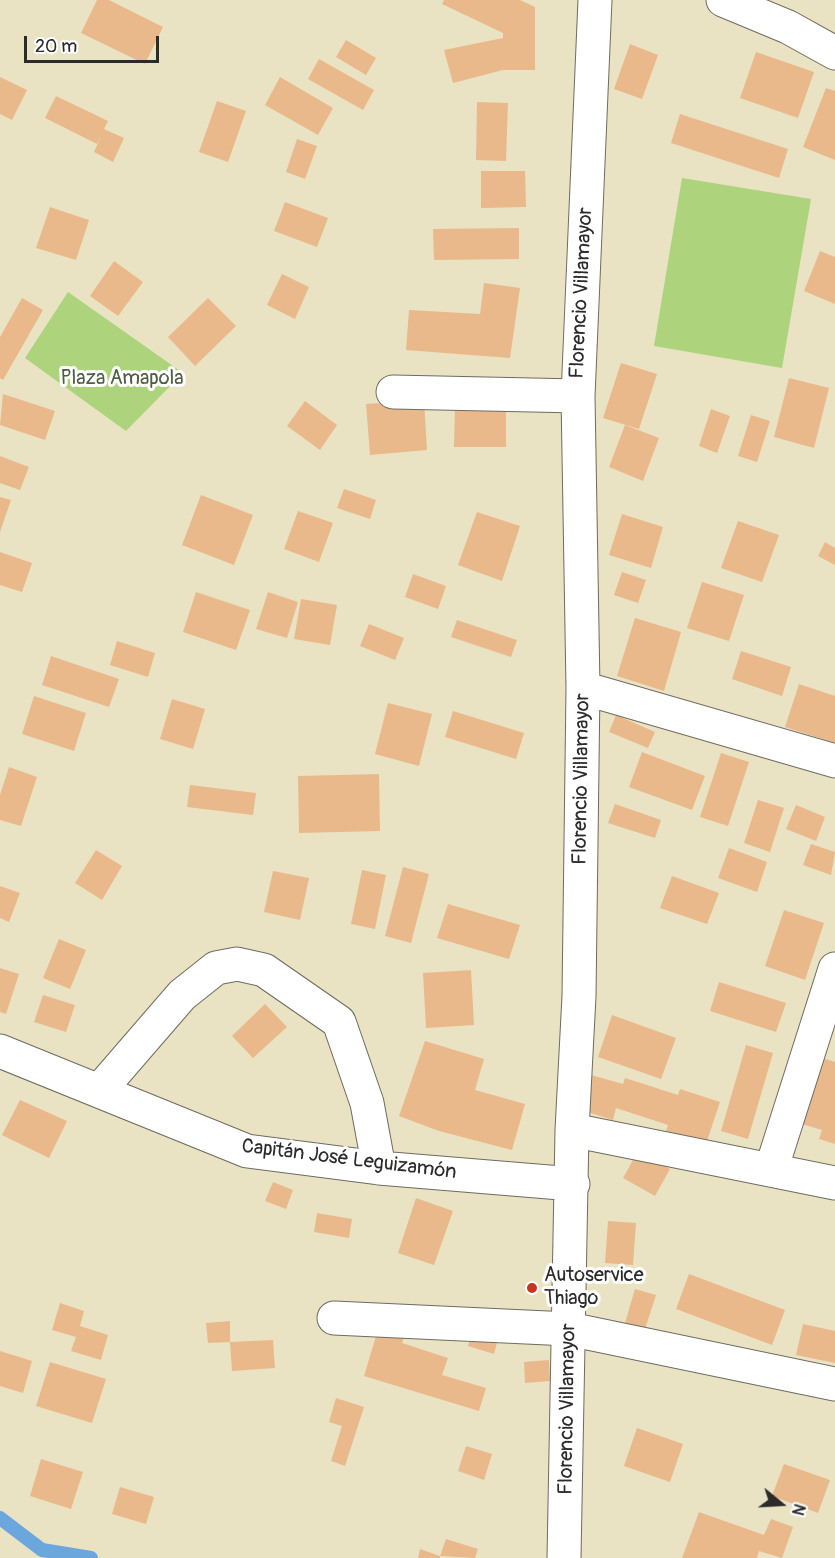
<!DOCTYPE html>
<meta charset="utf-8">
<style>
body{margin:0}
#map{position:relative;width:835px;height:1558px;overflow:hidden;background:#e9e3c3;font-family:Pangolin,sans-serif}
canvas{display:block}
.north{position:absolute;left:751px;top:1474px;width:60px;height:60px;-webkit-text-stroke:4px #fff;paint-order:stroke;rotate:108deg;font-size:16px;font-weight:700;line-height:24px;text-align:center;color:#2b2b2b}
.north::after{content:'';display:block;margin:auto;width:21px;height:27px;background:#2b2b2b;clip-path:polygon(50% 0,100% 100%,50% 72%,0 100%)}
.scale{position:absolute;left:24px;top:36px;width:135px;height:27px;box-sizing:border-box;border:3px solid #2b2b2b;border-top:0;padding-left:8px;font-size:18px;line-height:21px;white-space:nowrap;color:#2b2b2b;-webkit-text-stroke:4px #fff;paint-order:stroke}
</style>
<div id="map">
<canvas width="835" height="1558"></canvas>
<div class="north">N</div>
<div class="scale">20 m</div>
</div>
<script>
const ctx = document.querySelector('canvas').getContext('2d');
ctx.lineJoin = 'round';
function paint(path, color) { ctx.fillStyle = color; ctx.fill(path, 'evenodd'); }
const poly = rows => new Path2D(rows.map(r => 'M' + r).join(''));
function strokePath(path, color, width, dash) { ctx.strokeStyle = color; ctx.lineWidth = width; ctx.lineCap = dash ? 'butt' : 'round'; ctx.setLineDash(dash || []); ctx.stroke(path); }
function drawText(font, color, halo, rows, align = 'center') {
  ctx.font = font + ' Pangolin,sans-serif'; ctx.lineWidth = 6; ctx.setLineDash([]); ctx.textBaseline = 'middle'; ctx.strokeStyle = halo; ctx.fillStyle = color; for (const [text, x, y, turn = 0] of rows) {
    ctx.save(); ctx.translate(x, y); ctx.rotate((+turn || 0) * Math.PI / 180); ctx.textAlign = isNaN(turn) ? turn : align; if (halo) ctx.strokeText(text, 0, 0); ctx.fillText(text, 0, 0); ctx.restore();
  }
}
const green = poly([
 [682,178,811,199,782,368,654,346],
 [68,292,183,373,126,431,25,358]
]);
const stream = poly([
 [0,1518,42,1550,91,1558]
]);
const building = poly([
 [97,0,109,0,163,27,145,64,81,33],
 [444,0,520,0,535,7,535,70,503,70,453,83,444,50,503,38,503,33,442,4],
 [346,40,376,58,366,75,336,57],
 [630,44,658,55,642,99,614,89],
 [756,52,814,72,798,118,740,98],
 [319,59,374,90,363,110,308,79],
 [0,77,27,90,12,120,0,114],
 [280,77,333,108,318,135,265,105],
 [826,88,835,91,835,160,803,147],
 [56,96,108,121,104,129,124,138,113,162,94,152,102,134,97,144,45,118],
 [217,101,246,111,228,162,199,152],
 [477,102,508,103,506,161,476,160],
 [680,114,788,149,779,178,671,143],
 [297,139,317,146,305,179,286,172],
 [481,171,525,171,526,207,481,208],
 [285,202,328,218,317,247,274,231],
 [50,207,89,220,76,260,36,248],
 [519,228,519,259,434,260,433,229],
 [820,251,835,257,835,304,804,291],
 [114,261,143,282,118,316,90,296],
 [282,274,309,287,295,319,267,305],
 [484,283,520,288,510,358,406,350,409,310,480,314],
 [22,298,43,310,3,380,0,378,0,337],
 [208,298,236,326,195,366,168,337],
 [621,363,657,374,639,429,603,418],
 [789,378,829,388,814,448,774,437],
 [3,394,55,411,45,440,0,425],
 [424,400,427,450,370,455,366,404],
 [305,401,337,425,320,450,287,426],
 [455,404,506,404,506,447,454,447],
 [711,409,730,416,717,453,699,446],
 [751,415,770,421,757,462,738,456],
 [625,425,659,438,643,481,609,467],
 [0,456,29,467,20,490,0,483],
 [344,489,376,500,370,519,337,508],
 [201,495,253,515,234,565,182,545],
 [0,497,11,500,0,532],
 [298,511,333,523,319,562,284,549],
 [477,512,520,526,502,581,458,565],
 [622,514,663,527,651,568,609,555],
 [738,521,779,535,762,582,721,568],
 [825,542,835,548,835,565,818,556],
 [0,552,32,563,22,592,0,585],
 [622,572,646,580,638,603,614,595],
 [413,574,446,586,438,609,405,597],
 [702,582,744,595,729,641,687,628],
 [196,592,250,610,236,650,183,632],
 [268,592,298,602,287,638,256,629],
 [301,599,337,605,330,645,294,639],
 [635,618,681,632,664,691,617,676],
 [457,620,517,640,511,657,451,637],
 [369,624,404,638,395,660,360,646],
 [117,641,155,653,148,677,110,665],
 [741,651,791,667,782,696,732,679],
 [51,656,119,679,109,707,42,685],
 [799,684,835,696,835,743,785,727],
 [34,696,86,713,74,751,22,734],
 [172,699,205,709,193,749,160,739],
 [388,703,432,714,419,766,375,754],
 [453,711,524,733,516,759,445,737],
 [616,715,655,732,648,748,609,732],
 [642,752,705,776,692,810,629,787],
 [721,753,749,762,728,826,700,817],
 [9,767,37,777,21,826,0,820,0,795],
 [379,774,380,831,299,833,298,776],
 [190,785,256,793,253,815,187,807],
 [758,800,784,808,770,852,744,843],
 [615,804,661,820,655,838,608,823],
 [796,805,825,817,816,841,786,829],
 [811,844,835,852,831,875,803,865],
 [729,848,767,862,757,892,718,878],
 [96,850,122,866,102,900,75,883],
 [403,867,429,874,411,943,385,936],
 [362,870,386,875,375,929,351,924],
 [273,871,309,878,300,920,264,912],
 [672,876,719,893,707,924,660,908],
 [0,886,20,893,9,922,0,918],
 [448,904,520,925,509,959,437,938],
 [784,910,824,923,805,980,765,966],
 [59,939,86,950,70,989,43,978],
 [0,968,19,974,6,1014,0,1012],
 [471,970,474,1025,426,1028,423,973],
 [719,982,786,1003,776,1032,710,1011],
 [43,995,75,1005,66,1032,34,1022],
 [265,1004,287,1027,253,1058,232,1036],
 [612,1015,676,1038,661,1079,598,1057],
 [425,1041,484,1059,475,1090,525,1104,512,1150,439,1131,399,1116],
 [746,1045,773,1053,748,1139,721,1131],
 [816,1056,835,1062,835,1144,819,1139,822,1130,795,1122],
 [591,1075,623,1084,625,1078,678,1095,680,1089,720,1102,706,1144,666,1131,668,1125,616,1108,613,1120,581,1110],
 [20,1100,67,1121,49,1158,2,1135],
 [638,1151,670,1169,655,1196,623,1178],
 [273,1182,293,1190,286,1209,265,1201],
 [416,1198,453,1211,434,1265,398,1253],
 [317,1213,352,1219,349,1238,314,1232],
 [608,1221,636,1223,633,1265,605,1263],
 [689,1274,785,1310,772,1345,676,1309],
 [635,1289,656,1295,645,1329,625,1323],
 [60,1303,84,1311,80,1326,108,1335,101,1360,71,1351,76,1337,52,1330],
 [230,1321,230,1342,208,1343,206,1323],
 [380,1323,406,1331,402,1343,448,1358,442,1375,486,1388,479,1411,364,1376],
 [803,1324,835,1331,835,1363,796,1355],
 [474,1327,499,1335,494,1354,468,1346],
 [273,1340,275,1368,232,1371,230,1342],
 [0,1351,32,1361,23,1393,0,1386],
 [549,1360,550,1381,525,1383,524,1362],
 [50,1362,106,1379,92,1423,36,1406],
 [336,1398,364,1407,345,1466,331,1461,342,1426,329,1422],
 [637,1428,683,1444,670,1482,624,1466],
 [466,1446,492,1454,484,1480,458,1471],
 [41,1459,83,1472,71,1509,30,1496],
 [784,1464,830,1480,818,1513,772,1496],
 [120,1487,154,1497,146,1524,112,1514],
 [699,1512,764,1535,771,1519,793,1527,782,1558,759,1551,757,1558,682,1558],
 [446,1539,478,1549,475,1558,440,1556],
 [420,1549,440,1556,440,1558,418,1558]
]);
const minor = poly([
 [723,0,788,27,835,53],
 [393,392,578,396],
 [583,688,835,761],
 [0,1051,247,1151,379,1168,573,1184],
 [99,1091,182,995,216,968,237,964,264,970,339,1022,367,1103,379,1168],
 [572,1130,835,1183],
 [771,1170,835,969],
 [334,1318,569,1329,835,1384],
 [564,1558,572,1130,579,996,583,688,578,396,595,0]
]);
const markers = [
 [532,1288,6,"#c8321e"]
];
const streetNames = [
 ["Florencio Villamayor",582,293,-87],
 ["Florencio Villamayor",582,779,-89],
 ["Capitán José Leguizamón",349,1160,7],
 ["Florencio Villamayor",568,1409,-89]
];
const parkNames = [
 ["Plaza Amapola",122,379]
];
const poiNames = [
 ["Autoservice",544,1276],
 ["Thiago",544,1299]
];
paint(green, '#add37d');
strokePath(stream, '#6ba7dc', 14);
paint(building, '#e9b98b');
strokePath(minor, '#6e6b60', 35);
strokePath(minor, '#fff', 33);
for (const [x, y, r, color] of markers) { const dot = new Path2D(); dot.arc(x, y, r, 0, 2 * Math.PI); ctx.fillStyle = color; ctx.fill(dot); strokePath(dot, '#fff', 2); }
drawText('20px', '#2b2b2b', '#fff', streetNames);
drawText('20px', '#525d44', '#fff', parkNames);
drawText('20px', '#2b2b2b', '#fff', poiNames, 'left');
</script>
